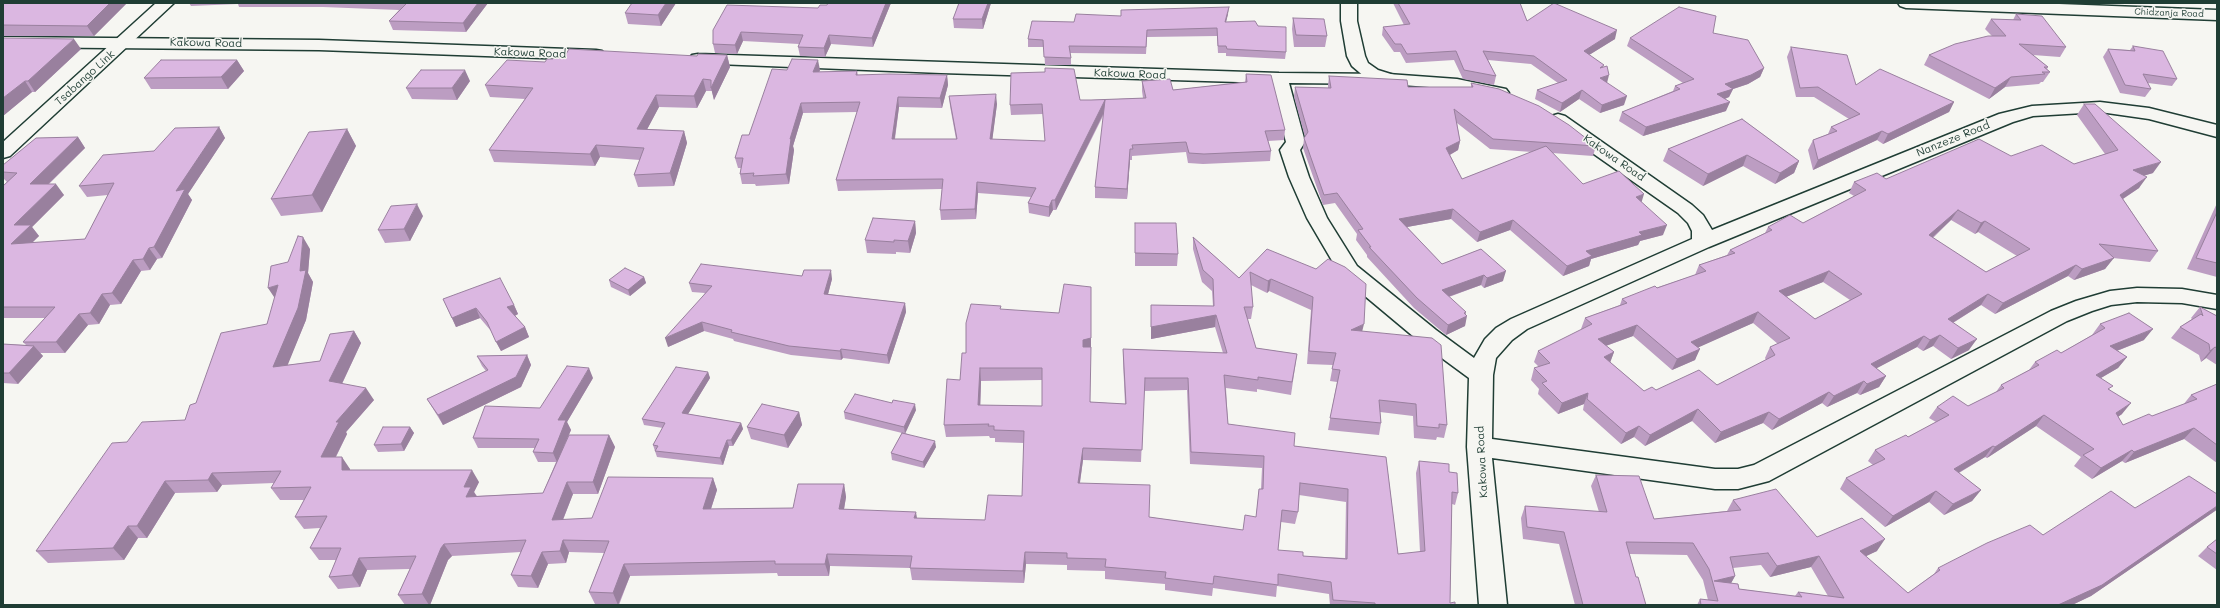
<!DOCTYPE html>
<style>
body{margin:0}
#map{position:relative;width:2220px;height:608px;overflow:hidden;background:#f6f6f2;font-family:Mali,sans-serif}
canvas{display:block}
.frame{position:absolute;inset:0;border:4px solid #1f3d34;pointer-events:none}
</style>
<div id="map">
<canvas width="2220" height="608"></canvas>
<div class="frame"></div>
</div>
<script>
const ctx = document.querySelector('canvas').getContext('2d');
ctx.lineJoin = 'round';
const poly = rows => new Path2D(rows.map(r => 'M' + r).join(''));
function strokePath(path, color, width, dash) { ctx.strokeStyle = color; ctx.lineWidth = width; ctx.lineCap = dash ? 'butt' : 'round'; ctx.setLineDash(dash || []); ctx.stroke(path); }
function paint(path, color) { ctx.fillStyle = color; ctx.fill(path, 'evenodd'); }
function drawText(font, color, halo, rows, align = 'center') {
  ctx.font = font + ' Mali,sans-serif'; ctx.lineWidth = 3; ctx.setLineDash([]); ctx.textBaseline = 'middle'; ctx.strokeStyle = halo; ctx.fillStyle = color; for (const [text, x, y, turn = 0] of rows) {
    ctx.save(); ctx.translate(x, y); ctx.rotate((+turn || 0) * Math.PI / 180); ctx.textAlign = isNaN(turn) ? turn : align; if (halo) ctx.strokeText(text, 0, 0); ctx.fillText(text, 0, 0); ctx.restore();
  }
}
const street = poly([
 [3,37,319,40,596,50,602,51,605,55,602,59,596,60,319,50,3,47,3,37],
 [698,54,1279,73,1388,74,1457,79,1506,89,1509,93,1506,97,1500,98,1457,89,1388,84,1289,83,1305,142,1300,150,1309,177,1327,218,1357,266,1436,330,1474,358,1485,339,1496,328,1511,319,1692,239,1692,231,1688,223,1678,213,1551,124,1549,120,1551,116,1558,114,1565,116,1692,205,1703,215,1712,230,1999,114,2032,106,2100,102,2149,108,2217,125,2217,137,2149,119,2100,112,2033,116,2013,122,1709,247,1527,329,1512,340,1496,358,1493,375,1492,439,1715,469,1738,469,1754,465,2051,311,2076,301,2110,291,2137,288,2182,289,2217,295,2217,309,2182,303,2137,302,2111,305,2092,311,2067,321,1769,481,1738,489,1715,489,1492,458,1507,605,1479,605,1467,447,1469,378,1420,342,1341,276,1307,218,1289,177,1280,150,1286,142,1271,83,941,73,692,63,689,59,692,55,698,54]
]);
const secondary = poly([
 [156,3,174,3,10,156,3,158,3,142,156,3],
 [1341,3,1357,3,1357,21,1365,56,1368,63,1378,70,1394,75,1397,79,1394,83,1388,84,1366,78,1352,66,1347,56,1341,21,1341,3],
 [1898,3,2033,3,2217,10,2217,20,1906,8,1900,6,1898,3]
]);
const wall = poly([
 [3,3,127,3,94,36,3,36],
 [189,3,488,3,466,32,393,30,389,21,399,10,323,7,239,7,238,4,191,6],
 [676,3,661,26,628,24,625,13],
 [891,3,873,47,831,44,825,57,800,56,798,47,799,44,743,41,737,54,715,53,713,44,713,30,818,8,827,5],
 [959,3,991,3,983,29,954,28,953,19],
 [1393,3,1520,3,1527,21,1615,39,1589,55,1604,67,1607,83,1624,105,1600,113,1579,99,1560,112,1535,99,1537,90,1558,83,1531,64,1488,60,1496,76,1494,85,1463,79,1454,60,1406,63,1400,52,1394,52,1382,35,1383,27,1404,25],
 [1121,10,1228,14,1226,22,1258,26,1286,52,1285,59,1226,56,1226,53,1218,53,1217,36,1147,37,1146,54,1070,53,1071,58,1071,65,1045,65,1044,47,1028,47,1028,39,1074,22,1121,16],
 [2016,14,2066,47,2060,57,2033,55,2048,67,2047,69,2050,72,2043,82,2041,82,2039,84,2005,87,1989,99,1924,65,1929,55,1992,36,1985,29,1991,19,2013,20],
 [1293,18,1327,36,1325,47,1294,47,1292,29],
 [1713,33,1764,68,1760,77,1748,84,1733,89,1729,97,1725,99,1726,111,1643,136,1619,121,1622,112,1673,91,1675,86,1683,83,1627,46,1630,38],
 [3,38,81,49,35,92,32,92,3,116],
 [2133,46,2177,79,2172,86,2148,83,2151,89,2145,97,2120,93,2103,57,2108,49,2130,50],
 [1791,47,1856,85,1954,102,1949,112,1883,144,1877,140,1813,170,1808,150,1813,140,1828,134,1831,127,1849,119,1814,97,1796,97,1787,57],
 [727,55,730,67,714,100,712,91,706,91,697,108,659,107,647,129,684,131,687,143,674,186,638,187,634,175,640,160,600,157,595,166,494,162,489,150,525,99,490,97,485,85,545,62],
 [237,60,244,71,228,89,151,89,144,78],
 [787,70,820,70,819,72,857,71,858,75,947,75,948,85,942,108,899,107,895,139,956,139,950,106,949,96,997,104,992,140,1045,141,1043,114,1011,115,1010,105,1080,100,1091,100,1143,98,1142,91,1142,81,1173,90,1245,82,1246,74,1285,130,1284,140,1268,141,1271,151,1270,161,1203,164,1188,163,1186,152,1132,156,1132,160,1130,160,1127,199,1095,198,1095,187,1104,114,1056,210,1053,210,1049,217,1029,213,1028,203,1031,197,978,193,976,219,941,220,940,210,942,189,838,191,836,180,857,112,803,113,793,146,794,150,789,184,756,186,755,184,742,184,740,174,741,168,738,168,735,158],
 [1329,76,1408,87,1471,87,1471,83,1596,146,1593,156,1552,153,1583,184,1641,202,1663,235,1640,241,1638,245,1591,259,1589,266,1563,276,1510,230,1477,242,1451,219,1407,227,1442,264,1481,249,1503,281,1484,288,1481,285,1449,297,1466,315,1465,326,1446,335,1414,308,1367,257,1367,255,1356,240,1357,234,1335,203,1323,205,1303,148,1304,138,1305,137,1294,97,1295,87,1328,88,1328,85],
 [1457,123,1490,149,1532,152,1462,179,1450,155,1458,150,1460,141],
 [470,81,457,100,412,99,406,88],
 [2084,104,2153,173,2143,176,2139,188,2123,199,2158,251,2150,262,2113,258,2105,269,2074,280,2068,276,1995,314,1981,305,1953,323,1969,350,1951,359,1933,346,1923,351,1917,347,1876,368,1886,376,1879,387,1860,395,1857,393,1827,407,1822,403,1772,430,1763,423,1715,443,1692,421,1645,446,1634,437,1621,444,1583,410,1584,404,1558,414,1538,394,1539,389,1531,380,1534,368,1539,367,1534,362,1538,351,1582,330,1581,329,1585,318,1620,305,1622,299,1695,275,1699,265,1727,255,1730,250,1765,233,1768,227,1803,223,1854,196,1849,193,1854,182,1886,179,2011,156,2074,164,2105,154,2077,115],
 [1951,220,1975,234,1978,232,2017,256,1986,272,1933,238],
 [1823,282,1850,300,1815,319,1786,297],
 [1753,323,1778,344,1770,347,1765,358,1766,360,1717,385,1656,390,1644,391,1610,362,1614,352,1606,346,1633,336,1672,370,1695,360,1698,347],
 [1742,119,1799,161,1794,173,1775,184,1743,166,1703,186,1663,161,1668,149],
 [219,127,225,138,188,194,192,200,162,258,157,259,150,270,141,271,121,304,110,305,99,324,88,325,65,353,40,353,43,356,18,384,3,383,3,344,26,345,23,342,45,318,3,318,3,186,7,182,3,178,3,165,78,137,85,148,49,184,64,195,32,227,39,236,32,243,85,239,108,195,87,197,79,186,154,151],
 [347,129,356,146,322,212,281,216,271,199],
 [2217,203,2217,277,2187,269],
 [423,216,410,241,385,243,378,230],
 [915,221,916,233,910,253,896,252,896,254,867,253,865,240],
 [1135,223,1178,254,1177,266,1135,266],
 [1193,237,1239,278,1267,249,1362,331,1447,425,1444,438,1437,437,1436,440,1414,438,1413,416,1380,412,1381,423,1379,435,1328,430,1337,382,1330,381,1333,365,1307,364,1311,310,1269,291,1267,293,1251,285,1253,307,1251,319,1247,319,1256,348,1297,354,1291,395,1257,389,1257,392,1226,388,1228,424,1294,446,1386,457,1398,554,1420,552,1416,473,1419,461,1449,472,1458,493,1455,505,1452,504,1450,603,1455,605,1330,605,1329,594,1277,586,1276,597,1213,588,1212,596,1165,590,1165,584,1105,579,1105,571,1067,570,1067,565,1026,564,1024,583,912,580,910,568,830,566,829,576,778,576,777,573,630,576,619,605,595,604,589,592,604,553,569,552,566,563,548,564,538,588,518,587,511,575,521,552,452,556,448,560,430,605,405,605,398,595,410,569,367,570,360,587,338,589,329,577,336,560,319,560,310,548,320,528,304,529,295,517,304,500,280,500,271,488,274,483,222,485,217,492,175,493,147,538,138,538,124,560,48,563,36,551,127,442,185,420,196,403,267,324,288,262,310,249,308,273,313,282,306,320,287,365,320,361,354,331,361,343,342,384,374,400,346,432,347,434,336,457,350,469,350,470,479,482,474,492,477,496,543,493,556,462,538,462,533,452,535,448,478,448,473,438,540,408,593,378,567,422,571,430,564,446,609,435,615,447,598,494,573,494,563,520,592,518,713,478,717,490,711,509,793,508,844,484,846,497,844,509,917,518,985,520,1022,496,1024,443,995,442,995,438,990,438,989,436,946,437,944,425,960,380,966,353,1001,310,1091,402,1125,404,1123,361,1123,349,1223,353,1215,327,1151,339,1151,305,1213,306,1212,291,1202,282,1193,249],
 [1042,380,1042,406,980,405,981,381],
 [1187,390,1190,464,1262,468,1261,489,1259,489,1256,517,1243,530,1149,517,1080,483,1083,460,1141,462,1144,391],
 [1299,495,1346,502,1345,558,1303,556,1278,550,1281,522,1295,524,1298,512],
 [802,276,832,279,828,294,905,303,906,312,889,364,843,358,841,360,791,355,734,341,733,339,704,331,668,347,705,293,692,292,689,283],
 [644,277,646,283,630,296,611,287,609,280],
 [443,299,514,305,518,314,515,316,525,327,529,337,501,351,491,331,480,318,456,327],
 [2200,307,2217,316,2217,365,2206,358,2201,362,2199,355,2171,338,2180,327,2192,319,2191,318],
 [2100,324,2144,340,2117,351,2127,357,2118,368,2101,378,2110,390,2122,414,2118,417,2123,425,2152,416,2183,405,2191,395,2217,384,2217,463,2184,439,2125,463,2122,461,2092,479,2074,466,2081,457,2036,426,1987,458,1985,457,1959,473,1981,490,1972,501,1944,515,1929,502,1885,527,1840,489,1846,478,1873,465,1868,461,1875,450,1908,437,1936,422,1929,418,1937,407,1968,406,1996,392,2001,385,2029,370,2035,362,2061,353,2092,335],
 [527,355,531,365,521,387,443,425,427,399,486,371,482,366,477,356],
 [708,372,710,378,688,414,741,423,743,429,733,446,729,446,723,465,657,457,653,445,663,428,644,425,642,419],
 [916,410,905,433,936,447,924,468,892,460,891,453,902,433,845,419,844,412],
 [799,412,802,425,788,448,751,439,747,427],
 [410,427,414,433,404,451,378,452,374,445],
 [1596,475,1654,519,1727,511,1733,500,1817,537,1877,551,1865,556,1908,593,1934,574,1938,568,2043,535,2135,508,2215,511,2091,596,2072,605,1697,605,1700,599,1708,600,1703,580,1687,555,1629,554,1636,577,1646,605,1575,605,1559,544,1523,539,1521,518,1525,506,1599,512,1591,486],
 [1761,565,1770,577,1811,567,1828,596,1798,592,1795,596,1739,589,1731,583,1735,576,1733,568],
 [2217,539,2217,570,2198,556,2207,547]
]);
const shadedWall = poly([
 [110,3,127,3,94,36,87,26],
 [478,3,488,3,466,32,463,23],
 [666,3,676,3,661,26,658,15],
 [886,3,891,3,873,47,872,38],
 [988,3,991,3,983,29,982,19],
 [1229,7,1228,14,1224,30,1225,22],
 [1617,30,1615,39,1581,60,1584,51],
 [741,32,743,41,737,54,735,45],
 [829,35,831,44,825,57,824,48],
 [74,39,81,49,35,92,28,81],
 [727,55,730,67,714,100,711,88],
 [237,60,244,71,228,89,221,77],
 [818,60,820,70,815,82,813,72],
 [1764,68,1760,77,1748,84,1733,89,1729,97,1714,103,1717,94,1725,84],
 [465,70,470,81,457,100,452,88],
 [947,75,948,85,942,108,940,98],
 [1609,75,1607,83,1600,78],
 [2011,77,2005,87,1989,99,1995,88],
 [703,79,706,91,697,108,694,96],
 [25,81,32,92,3,116,3,98],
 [1582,90,1579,99,1560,112,1562,103],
 [996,94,997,104,991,150,990,139],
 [656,95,659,107,641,141,637,129],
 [1627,96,1624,105,1600,113,1602,105],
 [898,97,899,107,893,150,892,139],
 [1105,100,1105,110,1056,210,1055,200],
 [1730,102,1726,111,1643,136,1646,127],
 [1954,102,1949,112,1883,144,1888,134],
 [801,103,803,113,793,146,794,150,789,184,786,174,790,139],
 [219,127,225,138,188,194,192,200,162,258,154,247,176,191],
 [347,129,356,146,322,212,312,195],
 [684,131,687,143,674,186,670,173],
 [1882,131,1877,140,1813,170,1818,160],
 [78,137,85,148,38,194,30,184],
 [1460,141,1458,150,1444,158,1446,148],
 [596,145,600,157,595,166,590,154],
 [1130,149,1130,160,1127,199,1127,189],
 [1747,155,1743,166,1703,186,1708,174],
 [1799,161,1794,173,1775,184,1780,173],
 [2161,162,2153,173,2125,181,2133,170],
 [2147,177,2139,188,2112,206,2120,195],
 [977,182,978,193,976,219,975,209],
 [56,184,64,195,32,227,39,236,19,255,11,244,14,225],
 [1644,194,1641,204,1636,197],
 [1052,200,1053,210,1049,217,1049,207],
 [417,204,423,216,410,241,404,229],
 [1453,209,1451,219,1396,229,1399,219],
 [1958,210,1951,220,1923,246,1929,235],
 [1513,220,1510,230,1477,242,1480,232],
 [915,221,916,233,910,253,908,241],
 [1985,221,1978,232,1975,234,1981,223],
 [1667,225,1663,235,1640,241,1638,245,1591,259,1589,266,1563,276,1567,266,1586,251,1639,232],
 [303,237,310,249,308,273,313,282,306,320,282,379,273,367,300,271],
 [149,248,157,259,150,270,143,259],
 [2114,258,2105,269,2074,280,2082,269],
 [133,260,141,271,121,304,112,293],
 [2076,265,2068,276,1995,314,2003,303],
 [831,270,832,279,826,302,824,294],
 [1506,271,1503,281,1484,288,1487,278],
 [1829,271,1823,282,1773,302,1779,291],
 [1484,275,1481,285,1439,300,1442,290],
 [644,277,646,283,630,296,628,290],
 [1271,279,1269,291,1267,293,1268,281],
 [278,285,276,300,268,288],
 [102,294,110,305,99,324,90,313],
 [1988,294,1981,305,1941,330,1948,319],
 [1091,299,1091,350,1083,352,1083,340],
 [905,303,906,312,889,364,887,355],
 [514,305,518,314,512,317,507,307],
 [476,308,480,318,456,327,452,318],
 [1466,312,1465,317,1467,316,1465,326,1446,335,1448,325],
 [1758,312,1753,323,1686,353,1691,342],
 [79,314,88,325,65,353,56,342],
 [1216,315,1215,327,1151,339,1151,327],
 [702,322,704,331,668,347,665,338],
 [1364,324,1361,336,1351,330],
 [1637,325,1633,336,1594,350,1598,339],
 [525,327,529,337,501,351,496,342],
 [2153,329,2144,340,2101,357,2110,346],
 [354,331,361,343,337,394,329,381],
 [1940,335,1933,346,1923,351,1930,340],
 [1924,336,1917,347,1864,375,1871,364],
 [1977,339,1969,350,1951,359,1958,348],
 [34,346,43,356,18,384,9,373],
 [2215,347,2206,358,2201,362,2210,351],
 [841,349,843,358,841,360,840,351],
 [1700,349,1695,360,1672,370,1677,359],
 [1614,352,1610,363,1604,357],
 [527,355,531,365,521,387,443,425,438,415],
 [2127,357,2118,368,2087,386,2096,375],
 [589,368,593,378,567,422,571,430,557,462,553,453,558,420],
 [980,368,981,381,980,417,978,405],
 [708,372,710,378,685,419,682,413],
 [1886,376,1879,387,1860,395,1867,384],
 [1864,381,1857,393,1827,407,1834,396],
 [366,388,374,400,346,432,347,434,329,470,321,457,336,422],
 [1829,392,1822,403,1772,430,1779,419],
 [1588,393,1584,404,1558,414,1562,403],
 [2131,403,2122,414,2107,424,2116,413],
 [915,404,916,410,905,434,904,427],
 [1698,409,1692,421,1645,446,1650,435],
 [799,412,802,425,788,448,784,435],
 [1769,412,1763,423,1715,443,1721,432],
 [2044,415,2036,426,1987,458,1995,447],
 [741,423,743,429,733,446,731,440],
 [1639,426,1634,437,1621,444,1626,433],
 [410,427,414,433,404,451,401,444],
 [2194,428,2184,439,2125,463,2134,452],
 [609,435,615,447,598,494,593,482],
 [727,440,729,446,723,465,720,458],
 [935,441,936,447,924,468,923,462],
 [1993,446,1985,457,1946,480,1954,469],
 [1083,448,1083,460,1078,495,1078,483],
 [2132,450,2122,461,2092,479,2101,468],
 [342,457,350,469,350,482,342,470],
 [472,470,479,482,474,492,478,499,466,497,464,487],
 [212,473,222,485,217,492,208,480],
 [713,478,717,490,707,521,703,509],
 [165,481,175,493,147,538,137,526],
 [567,482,573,494,558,532,552,520],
 [844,484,846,497,842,521,839,509],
 [1981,490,1972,501,1944,515,1953,504],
 [1936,491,1929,502,1885,527,1893,516],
 [2217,506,2217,510,2215,511,2091,596,2072,605,2058,605],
 [916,512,918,524,914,518],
 [128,526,138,538,124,560,113,548],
 [1885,539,1877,551,1852,563,1860,551],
 [563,540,569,552,566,563,560,551],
 [444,544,452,556,448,560,430,605,429,605,422,594,441,548],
 [542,552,548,564,538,588,531,576],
 [1025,552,1026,564,1024,583,1023,571],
 [827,554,830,566,829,576,825,564],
 [1819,556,1811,567,1770,577,1777,566],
 [359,558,367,570,360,587,352,575],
 [624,564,630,576,618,605,613,593],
 [1735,576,1729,587,1714,581]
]);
const building = poly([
 [3,3,110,3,87,26,3,25,3,3],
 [407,3,478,3,463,23,389,21,407,3],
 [632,3,666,3,658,15,625,13,632,3],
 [828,3,886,3,872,38,829,35,824,48,798,47,803,35,741,32,735,45,713,44,713,30,727,5,818,8,820,5,827,5,828,3],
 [959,3,988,3,982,19,953,19,959,3],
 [1398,3,1520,3,1527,21,1554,3,1617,30,1584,51,1604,65,1600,68,1607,66,1609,75,1600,78,1627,96,1602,105,1582,90,1562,103,1537,90,1567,80,1534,56,1483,51,1496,76,1464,70,1456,51,1407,54,1401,44,1395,44,1383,27,1410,24,1398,3],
 [1229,7,1225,22,1255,21,1258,26,1286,27,1286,52,1227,49,1226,46,1218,46,1217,28,1147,30,1146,47,1069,46,1071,58,1044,57,1043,40,1028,39,1032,21,1074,22,1076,14,1121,16,1121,10,1229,7],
 [1679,7,1716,16,1713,33,1748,40,1764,68,1751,75,1725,84,1733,89,1717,94,1730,102,1646,127,1622,112,1680,89,1675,86,1694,79,1630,38,1679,7],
 [2016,14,2042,16,2066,47,2019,44,2048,67,2044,67,2050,72,2042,72,2045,74,2011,77,1995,88,1929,55,1955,44,1988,36,2006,36,1991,19,2021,20,2016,14],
 [1293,18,1324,19,1327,36,1296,35,1293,18],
 [3,38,74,39,28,81,25,81,3,98,3,38],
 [2133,46,2163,51,2177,79,2143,74,2151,89,2125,85,2108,49,2135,51,2133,46],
 [1791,47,1847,55,1856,85,1880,69,1954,102,1888,134,1882,131,1818,160,1813,140,1837,131,1831,127,1860,114,1818,87,1800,88,1791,47],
 [569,49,697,56,698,54,727,55,711,88,711,80,703,79,694,96,656,95,637,129,684,131,670,173,634,175,644,148,596,145,590,154,489,150,533,88,485,85,507,60,545,62,547,59,553,59,555,56,565,56,569,49],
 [792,59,818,60,813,72,857,71,856,75,889,74,947,75,940,98,898,97,892,139,957,139,949,96,996,94,990,139,1045,141,1042,104,1010,105,1011,73,1045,72,1045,68,1074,69,1080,100,1091,100,1146,98,1142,81,1170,79,1173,90,1247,82,1246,74,1271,75,1285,130,1265,131,1271,151,1204,154,1189,153,1186,142,1132,145,1133,149,1130,149,1127,189,1095,187,1105,100,1055,200,1052,200,1049,207,1028,203,1036,188,977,182,975,209,940,210,943,179,836,180,860,102,801,103,790,139,791,139,786,174,753,176,754,173,740,174,743,158,735,158,742,135,749,135,772,69,787,70,792,59],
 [161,60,237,60,221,77,144,78,161,60],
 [421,70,465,70,452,88,406,88,421,70],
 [1329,76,1407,80,1408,87,1473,87,1471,83,1499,89,1539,106,1569,125,1596,146,1493,139,1454,109,1460,141,1446,148,1462,179,1546,146,1583,184,1619,171,1644,194,1636,197,1667,225,1639,232,1642,235,1586,251,1592,256,1567,266,1513,220,1480,232,1453,209,1399,219,1442,264,1481,249,1506,271,1487,278,1484,275,1442,290,1466,312,1464,313,1467,316,1448,325,1417,298,1369,247,1371,247,1358,230,1363,229,1337,193,1324,195,1304,138,1308,132,1295,87,1331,88,1329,76],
 [2084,104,2095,104,2161,162,2133,170,2147,177,2120,195,2158,251,2099,244,2114,258,2082,269,2076,265,2003,303,1988,294,1948,319,1977,339,1958,348,1940,335,1930,340,1924,336,1871,364,1886,376,1867,384,1864,381,1834,396,1829,392,1779,419,1769,412,1721,432,1698,409,1650,435,1639,426,1626,433,1587,399,1588,393,1562,403,1542,383,1547,381,1534,368,1550,363,1538,351,1592,324,1585,318,1627,303,1622,299,1655,286,1657,288,1706,271,1699,265,1735,253,1730,250,1772,230,1768,227,1790,215,1803,223,1866,190,1854,182,1877,173,1886,179,1979,139,2011,156,2042,145,2074,164,2118,150,2084,104],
 [1958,210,1981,223,1985,221,2030,249,1986,272,1929,235,1958,210],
 [1829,271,1862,294,1815,319,1779,291,1829,271],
 [1758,312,1790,338,1770,347,1775,355,1717,385,1699,370,1656,390,1652,387,1644,391,1604,357,1614,352,1598,339,1637,325,1677,359,1700,349,1691,342,1758,312],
 [1742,119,1799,161,1780,173,1747,155,1708,174,1668,149,1742,119],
 [219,127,176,191,185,189,154,247,149,248,143,259,133,260,112,293,102,294,90,313,79,314,56,342,23,342,55,307,3,307,3,186,17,173,3,172,3,168,4,167,3,167,3,165,36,138,78,137,30,184,56,184,14,225,31,225,11,244,85,239,114,183,79,186,103,155,154,151,175,128,219,127],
 [347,129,312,195,271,199,309,132,347,129],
 [417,204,404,229,378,230,391,206,417,204],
 [2217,212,2217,263,2196,258,2217,212],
 [873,218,915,221,908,241,894,240,894,242,865,240,873,218],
 [1135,223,1176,223,1178,254,1135,253,1135,223],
 [298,236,303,237,300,271,306,270,298,308,273,367,320,361,330,334,354,331,329,381,366,388,336,422,339,422,321,457,342,457,342,470,472,470,464,487,471,487,466,497,543,493,569,435,609,435,593,482,567,482,552,520,592,518,608,477,713,478,703,509,793,508,798,484,844,484,839,509,916,512,914,518,985,520,988,495,1022,496,1024,431,994,430,994,426,988,426,989,424,944,425,947,379,960,380,962,353,966,353,966,323,971,304,1001,306,1000,309,1059,313,1064,284,1091,287,1091,338,1083,340,1083,347,1091,347,1090,402,1126,404,1123,349,1227,353,1216,315,1151,327,1151,305,1214,306,1213,279,1203,270,1193,237,1239,278,1267,249,1316,269,1328,259,1345,267,1366,284,1364,324,1351,330,1432,338,1441,345,1447,425,1439,424,1439,428,1417,426,1416,404,1379,400,1381,423,1330,418,1340,370,1332,369,1336,353,1309,351,1313,297,1271,279,1268,281,1250,272,1253,307,1244,307,1256,348,1297,354,1292,382,1258,377,1258,380,1224,375,1228,424,1295,433,1294,446,1386,457,1398,554,1425,551,1419,461,1449,464,1449,472,1457,473,1458,493,1452,492,1450,603,1455,602,1455,605,1375,605,1375,603,1333,600,1331,582,1278,574,1278,585,1214,576,1213,584,1165,578,1166,572,1105,567,1106,559,1067,558,1067,553,1025,552,1023,571,910,568,912,556,827,554,825,564,775,564,775,561,624,564,613,593,589,592,609,541,563,540,560,551,542,552,531,576,511,575,526,540,444,544,441,548,422,594,398,595,416,556,359,558,352,575,329,577,341,548,310,548,327,516,295,517,311,487,271,488,281,471,212,473,208,480,165,481,137,526,128,526,113,548,36,551,112,443,127,442,142,422,185,420,190,405,196,403,221,333,267,324,278,285,268,288,271,266,288,262,298,236],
 [980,368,1042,368,1042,406,978,405,980,368],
 [1145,378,1188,378,1191,452,1264,456,1263,489,1259,489,1256,517,1245,515,1243,530,1149,517,1150,485,1078,483,1083,448,1142,450,1145,378],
 [1300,483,1348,489,1347,559,1303,556,1303,552,1278,550,1282,510,1298,512,1300,483],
 [701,264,802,276,804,270,831,270,824,294,905,303,887,355,841,349,840,351,789,346,731,332,732,330,702,322,665,338,712,286,689,283,701,264],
 [625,268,644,277,628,290,609,280,625,268],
 [500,278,514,305,507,307,525,327,496,342,487,322,476,308,452,318,443,299,500,278],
 [2200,307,2217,316,2217,348,2215,347,2210,351,2209,344,2180,327,2201,314,2203,316,2200,307],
 [2129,313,2153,329,2110,346,2127,357,2096,375,2113,386,2108,389,2131,403,2116,413,2123,425,2149,414,2152,416,2197,399,2191,395,2217,384,2217,445,2194,428,2134,452,2132,450,2101,468,2083,455,2094,449,2044,415,1995,447,1993,446,1954,469,1981,490,1953,504,1936,491,1893,516,1846,478,1885,459,1875,450,1906,435,1908,437,1949,415,1937,407,1953,396,1968,406,2004,388,2001,385,2039,365,2035,362,2057,350,2061,353,2105,328,2100,324,2129,313],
 [3,344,34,346,9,373,3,373,3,344],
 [527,355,516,377,438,415,427,399,488,370,477,356,527,355],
 [567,366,589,368,558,420,566,420,553,453,533,452,539,439,473,438,485,406,540,408,567,366],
 [676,367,708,372,682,413,741,423,731,440,727,440,720,458,655,451,658,446,653,445,665,423,642,419,676,367],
 [855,394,892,403,893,400,915,404,904,427,844,412,855,394],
 [762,404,799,412,784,435,747,427,762,404],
 [383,427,410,427,401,444,374,445,383,427],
 [902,433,935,441,923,462,891,453,902,433],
 [1596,475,1639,476,1654,519,1741,510,1733,500,1776,489,1817,537,1862,518,1885,539,1860,551,1908,593,1940,570,1938,568,1987,543,2030,525,2043,535,2111,491,2135,508,2189,476,2217,494,2217,506,2102,585,2058,605,1701,605,1700,599,1718,601,1709,569,1693,543,1626,542,1636,577,1638,577,1646,605,1583,605,1564,532,1527,527,1525,506,1607,512,1596,475],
 [1768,553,1777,566,1819,556,1844,598,1798,592,1802,597,1739,589,1738,584,1714,581,1735,576,1730,557,1768,553],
 [2217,539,2217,554,2207,547,2217,539]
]);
const farStreetnames = [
 ["Chidzanja Road",2169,13,2]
];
const streetNames = [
 ["Kakowa Road",206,43,1],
 ["Kakowa Road",530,53,2],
 ["Kakowa Road",1130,74,2],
 ["Tsabango Link",85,78,-42],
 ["Nanzeze Road",1953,139,-22],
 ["Kakowa Road",1614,158,35],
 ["Kakowa Road",1482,462,-93]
];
strokePath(street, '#1f3d34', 3);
strokePath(secondary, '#1f3d34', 3);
paint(street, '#f6f6f2');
paint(secondary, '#f6f6f2');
paint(wall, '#bc9dc2');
paint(shadedWall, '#99809e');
paint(building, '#dbb7e1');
strokePath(building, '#99809e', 1);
drawText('9px', '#1f3d34', '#f6f6f2', farStreetnames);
drawText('11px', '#1f3d34', '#f6f6f2', streetNames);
</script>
